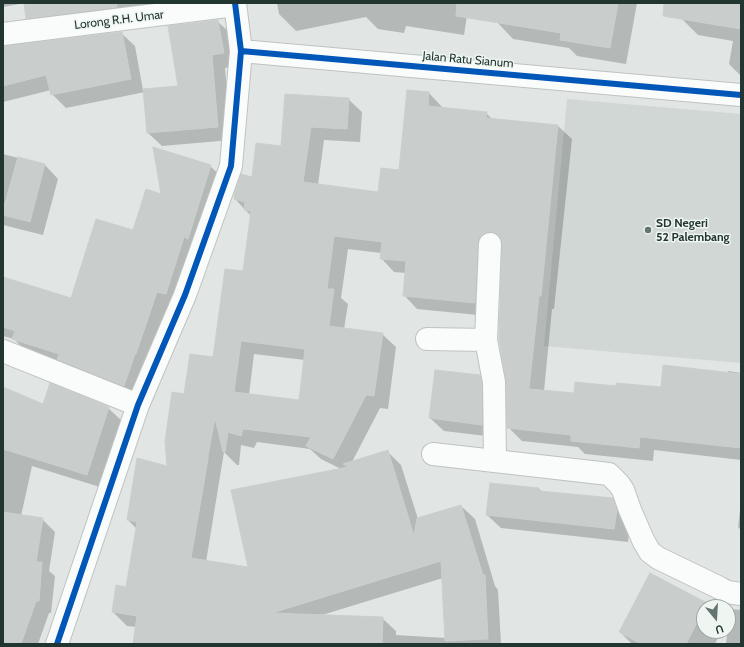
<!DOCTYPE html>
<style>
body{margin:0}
#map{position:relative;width:744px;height:647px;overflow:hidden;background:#e1e6e4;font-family:Cabin,sans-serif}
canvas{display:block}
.frame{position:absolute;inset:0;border:4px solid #223631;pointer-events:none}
.north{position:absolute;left:696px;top:599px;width:40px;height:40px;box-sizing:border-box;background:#eff6f2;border:1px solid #9da9a5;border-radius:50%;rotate:162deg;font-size:11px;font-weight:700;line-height:16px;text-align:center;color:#223631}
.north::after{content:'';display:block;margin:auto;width:14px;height:18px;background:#657470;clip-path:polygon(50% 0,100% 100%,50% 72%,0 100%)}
</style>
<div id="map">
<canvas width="744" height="647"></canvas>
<div class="frame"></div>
<div class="north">U</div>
</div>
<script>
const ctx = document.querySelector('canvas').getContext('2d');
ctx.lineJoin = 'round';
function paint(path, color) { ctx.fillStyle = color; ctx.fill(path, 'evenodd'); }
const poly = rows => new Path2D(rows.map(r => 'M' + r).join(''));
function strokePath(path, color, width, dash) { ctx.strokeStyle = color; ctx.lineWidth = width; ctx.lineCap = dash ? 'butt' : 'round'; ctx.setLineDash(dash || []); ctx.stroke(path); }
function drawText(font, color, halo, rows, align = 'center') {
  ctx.font = font + ' Cabin,sans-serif'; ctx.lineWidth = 3; ctx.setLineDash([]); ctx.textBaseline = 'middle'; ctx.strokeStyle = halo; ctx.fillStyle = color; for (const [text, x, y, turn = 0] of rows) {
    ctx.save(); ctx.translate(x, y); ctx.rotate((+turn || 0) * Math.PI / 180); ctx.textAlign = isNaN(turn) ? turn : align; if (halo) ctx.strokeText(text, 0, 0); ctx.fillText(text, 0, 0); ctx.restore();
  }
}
const built = poly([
 [567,99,741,114,741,363,544,346]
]);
const shadow = poly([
 [3,3,178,3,40,32,27,18,25,3,3,7],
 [277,3,469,3,464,35,406,26,404,33,378,29,366,17,296,31,279,14],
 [500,3,637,3,626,64,577,56,569,48,513,39,497,22],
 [685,3,741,3,741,76,729,64,733,41,698,35,682,19],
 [217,21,231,34,236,66,225,68,231,140,162,146,148,133,145,92,66,108,52,94,51,90,3,102,3,47,121,33,135,46,143,90,179,87],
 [429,93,442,107,442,109,486,113,492,119,558,126,572,139,554,309,552,309,544,391,575,394,617,387,662,388,727,374,728,371,741,373,741,460,654,450,653,461,585,454,578,447,522,441,508,427,503,245,498,246,488,316,417,309,404,295,406,273,394,272,381,258,381,253,348,249,341,298,348,304,344,329,382,334,396,347,388,409,380,408,352,462,388,452,401,465,418,519,461,506,475,519,495,586,498,590,501,644,134,644,137,627,127,626,113,612,127,588,137,529,128,520,168,467,185,395,214,359,244,272,251,216,235,199,252,178,282,147,348,99,362,112,360,142,324,140,318,185,379,193,400,171],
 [254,354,305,360,299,401,249,395],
 [257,442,310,449,321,459,341,469,249,568,206,562,224,452,237,465,239,465,241,445,254,448],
 [443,578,446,638,396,635,396,631,382,618,322,615],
 [3,154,45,165,58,179,43,235,3,225],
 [210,166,224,179,138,399,27,352,14,339,3,336,3,278,71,299,134,232,162,195],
 [480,376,493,390,495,437,444,431,430,418],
 [3,388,44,405,108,408,121,420,100,487,32,466,21,516,42,519,55,532,49,571,55,576,51,613,49,613,38,644,3,644],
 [491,484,539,489,543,492,612,499,626,513,630,524,628,542,501,528,487,515],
 [741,501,741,530,738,527],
 [650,575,707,604,710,607,704,607,704,631,721,631,715,644,632,644,620,632],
 [730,609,741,610,741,644,726,644]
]);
const building = poly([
 [24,3,116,3,117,7,26,19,24,3],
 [457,3,618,3,610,48,560,40,561,33,456,16,457,3],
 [664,3,741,3,741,29,663,16,664,3],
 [218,20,224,53,212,55,218,127,147,133,143,89,178,86,168,26,218,20],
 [122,32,131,79,51,95,46,75,3,86,3,46,122,32],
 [407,90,429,92,428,106,487,112,486,118,558,125,541,296,539,296,529,389,574,393,575,382,616,386,616,383,661,387,663,365,741,374,741,448,640,437,639,448,571,441,571,435,507,428,506,382,499,339,502,245,501,238,496,233,490,232,484,233,479,238,478,243,475,303,403,296,406,261,380,259,382,242,334,236,327,289,334,289,329,326,383,333,374,396,366,395,333,459,306,446,311,437,243,429,241,436,228,432,225,452,223,452,215,418,208,456,208,459,191,558,248,567,231,490,348,467,343,464,388,450,414,536,417,518,461,505,483,575,485,575,488,639,445,641,441,561,272,613,383,617,382,644,133,644,137,616,112,612,116,585,126,587,137,522,127,520,137,458,167,466,165,441,172,392,184,394,190,354,213,357,225,269,243,271,251,211,244,210,245,202,234,199,235,192,241,174,252,177,256,143,281,146,285,94,349,98,347,129,311,127,303,182,378,192,381,168,399,170,407,90],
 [241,341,305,349,299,400,234,392,241,341],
 [153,147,211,165,188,239,184,237,166,294,157,292,136,354,135,354,124,386,57,359,59,354,12,339,15,331,3,327,3,277,71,298,96,219,133,230,146,189,161,194,153,147],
 [18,157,45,164,30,222,3,215,3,210,18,157],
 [435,370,480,375,482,383,482,425,429,418,435,370],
 [50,383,109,407,87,475,3,449,3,387,43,404,50,383],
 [490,483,539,488,539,491,613,498,617,510,614,529,486,515,490,483],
 [3,512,43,518,36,562,42,562,39,601,36,601,21,644,3,644,3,512],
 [650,573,707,603,705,607,704,607,704,609,686,644,641,644,619,632,650,573]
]);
const street = poly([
 [235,3,241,51,741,95],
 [3,34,235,5],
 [490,244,486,340,494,382,495,461],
 [427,339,486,340],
 [3,351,138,405],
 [433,454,609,474,619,484,623,490,630,510,644,542,650,552,658,558,720,588,727,592,741,594],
 [57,644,138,405,185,295,231,166,241,51]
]);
const cycleway = poly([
 [235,3,241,51,741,95],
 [57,644,138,405,185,295,231,166,241,51]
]);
const markers = [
 [648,230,4,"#657470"]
];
const streetNames = [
 ["Lorong R.H. Umar",119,20,-7],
 ["Jalan Ratu Sianum",468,60,5]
];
const poiNames = [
 ["SD Negeri",656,223],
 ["52 Palembang",656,237]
];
paint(built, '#d0d7d4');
paint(shadow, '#0003');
paint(building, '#c9cdcb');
strokePath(building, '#cacfcd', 1);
strokePath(street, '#bec3c1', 24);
strokePath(street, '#fafbfb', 22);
strokePath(cycleway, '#0057b8', 6);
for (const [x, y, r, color] of markers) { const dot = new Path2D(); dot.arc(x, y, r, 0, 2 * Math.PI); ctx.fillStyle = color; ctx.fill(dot); strokePath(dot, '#eff6f2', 1.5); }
drawText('12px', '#223631', '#eff6f2', streetNames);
drawText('bold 12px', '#223631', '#eff6f2', poiNames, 'left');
</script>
